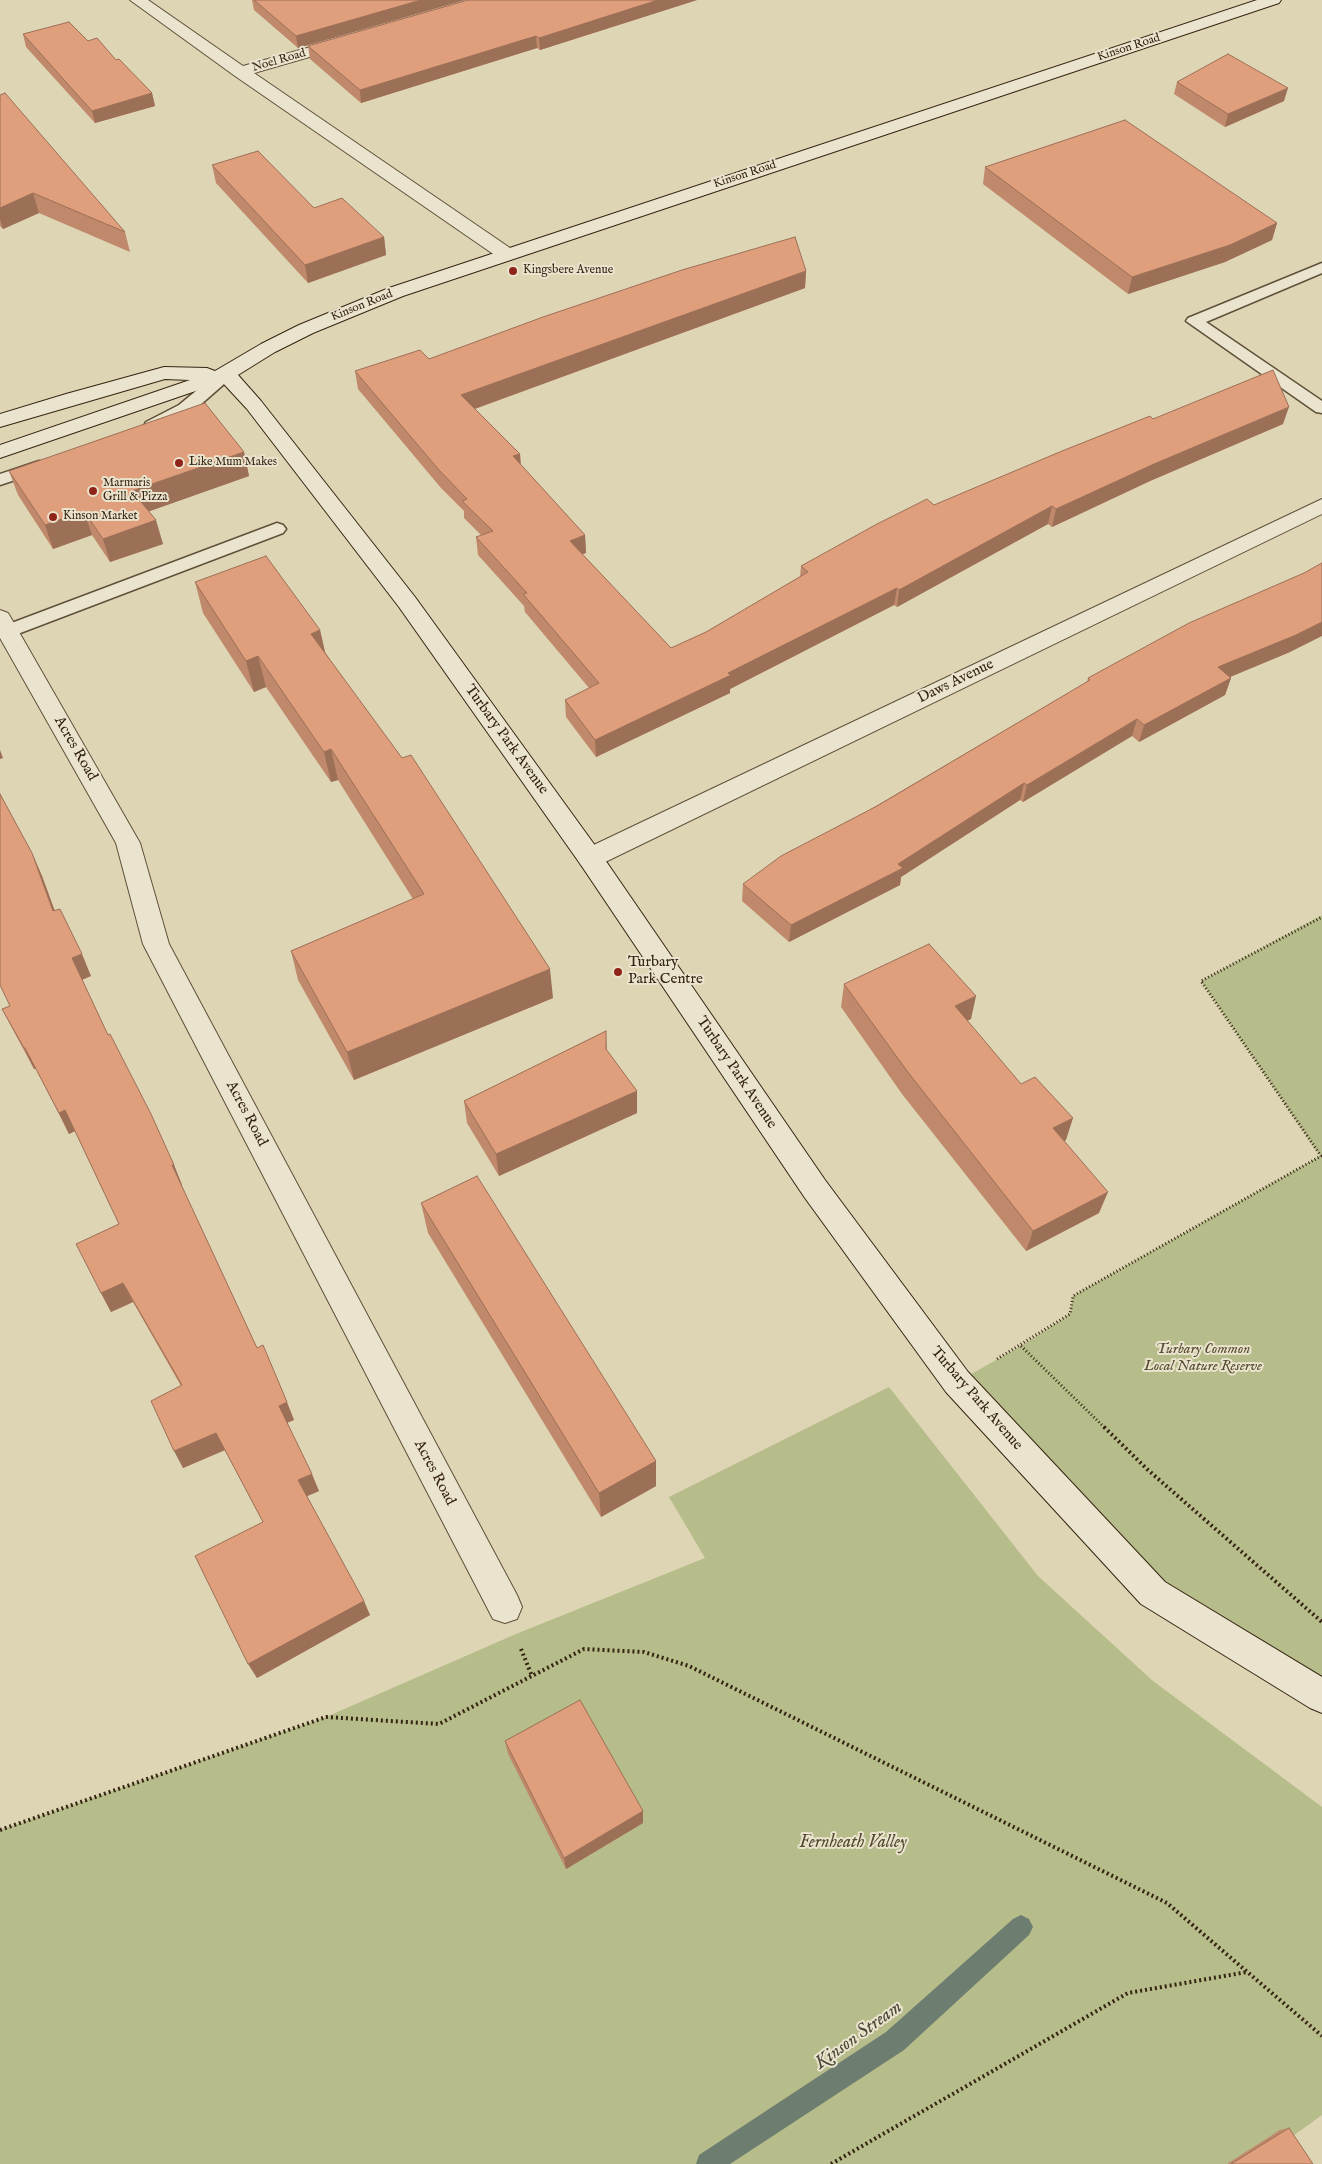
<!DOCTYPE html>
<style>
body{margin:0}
canvas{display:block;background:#ded5b4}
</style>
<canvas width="1322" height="2164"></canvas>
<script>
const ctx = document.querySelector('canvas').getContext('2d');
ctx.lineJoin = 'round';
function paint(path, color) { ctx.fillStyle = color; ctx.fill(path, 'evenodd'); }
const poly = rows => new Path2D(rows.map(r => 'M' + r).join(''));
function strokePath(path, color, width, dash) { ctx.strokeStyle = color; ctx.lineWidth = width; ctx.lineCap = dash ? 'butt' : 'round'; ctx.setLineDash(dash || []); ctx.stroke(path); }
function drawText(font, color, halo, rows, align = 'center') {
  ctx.font = font + ' "IM FELL English",serif'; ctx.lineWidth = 4; ctx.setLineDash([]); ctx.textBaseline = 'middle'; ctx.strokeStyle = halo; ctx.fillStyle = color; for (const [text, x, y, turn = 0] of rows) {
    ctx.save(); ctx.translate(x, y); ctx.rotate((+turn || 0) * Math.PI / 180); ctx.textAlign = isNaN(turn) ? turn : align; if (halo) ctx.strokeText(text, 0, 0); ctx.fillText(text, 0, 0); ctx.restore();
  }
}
const green = poly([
 [1322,915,1322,1696,1153,1593,957,1382,1021,1346,1070,1314,1073,1296,1320,1156,1201,981],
 [889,1387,1038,1576,1153,1681,1322,1807,1322,2115,1254,2164,0,2164,0,1830,326,1717,516,1634,705,1558,669,1497]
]);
const stream = poly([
 [1021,1915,1029,1919,1033,1927,1029,1935,904,2050,730,2164,696,2164,699,2155,886,2032,1013,1919,1021,1915]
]);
const pathFar1 = poly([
 [1021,1346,1105,1428],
 [997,1359,1070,1314,1073,1296,1321,1156,1201,981,1322,917]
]);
const path = poly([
 [1104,1427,1148,1470,1322,1622],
 [521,1649,532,1676],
 [0,1830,326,1717,439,1724,584,1649,644,1652,689,1666,1167,1903,1322,2036],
 [831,2164,1128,1993,1247,1972]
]);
const lane = poly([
 [1322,263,1322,273,1206,322,1322,401,1322,413,1316,412,1186,321,1188,318,1322,263],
 [226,369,232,371,234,374,232,377,191,413,169,426,152,431,146,430,144,426,146,422,179,405,220,371,226,369],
 [39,461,45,462,48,466,45,470,0,485,0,474,39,461],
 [277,523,283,525,286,529,283,533,15,635,8,637,0,633,1,627,277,523]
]);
const street = poly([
 [130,0,148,0,243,66,339,39,351,39,353,42,351,45,254,73,513,250,515,254,513,258,506,260,499,258,235,76,130,0],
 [1322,499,1322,514,599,865,590,867,581,865,577,858,581,851,1322,499],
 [0,610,8,613,11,618,140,843,169,944,517,1595,522,1607,517,1619,505,1623,493,1619,143,944,116,843,0,638,0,610]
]);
const secondary = poly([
 [1257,0,1281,0,1279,3,403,296,313,333,275,352,238,375,261,401,415,597,599,851,825,1180,968,1372,1165,1582,1322,1677,1322,1713,1310,1708,1141,1604,946,1392,805,1198,581,865,399,607,247,409,222,382,0,458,0,445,190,380,165,379,0,427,0,414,66,394,164,367,207,368,215,371,261,344,299,325,389,288,1257,0]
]);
const wall = poly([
 [252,0,465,0,298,48,254,10],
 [468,0,697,0,540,50,537,48,361,103,310,59,308,46],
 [23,34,88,41,116,60,152,93,155,106,95,123,26,47],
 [1177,82,1284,101,1225,127,1174,94],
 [0,95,125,232,130,252,39,213,3,229,0,226],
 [212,165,384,237,386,255,308,283,216,183],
 [985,167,1277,223,1272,240,1225,262,1128,294,983,184],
 [806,271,805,288,475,409,520,454,521,465,585,535,586,553,582,554,671,648,706,632,800,577,801,566,934,505,1153,419,1283,424,1150,481,1052,527,1048,524,897,607,894,605,730,689,730,693,596,757,566,717,565,700,589,688,525,612,524,606,478,555,476,537,481,535,464,518,464,511,441,488,358,389,355,371,429,359],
 [244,452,249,476,149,511,163,544,110,562,92,535,53,549,18,495,9,471],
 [195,582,320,630,325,652,553,998,354,1080,298,980,291,951,413,899,338,780,331,782,266,687,254,692,203,613],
 [1290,652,1230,677,1231,678,1225,695,1139,742,1132,736,1023,802,1020,800,901,877,900,885,789,942,742,901,743,884,1087,682,1088,678],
 [32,853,42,876,55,911,91,976,82,980,108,1035,174,1165,182,1185,181,1185,257,1348,294,1420,287,1423,319,1491,307,1496,370,1615,257,1678,263,1522,225,1450,183,1468,181,1386,133,1302,111,1312,101,1293,119,1224,75,1131,69,1134,36,1069,34,1069,13,1030,2,1009,10,1006],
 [844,984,971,1019,967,1021,1066,1140,1064,1141,1099,1213,1026,1251,902,1094,841,1007],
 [606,1031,607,1050,637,1113,499,1176,467,1123,464,1101],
 [421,1203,656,1461,656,1486,601,1517,428,1233],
 [505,1741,643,1811,643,1823,566,1869,508,1754],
 [1289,2128,1313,2164,1227,2164,1280,2130]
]);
const shadedWall = poly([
 [421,0,465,0,298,48,296,36],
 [658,0,697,0,540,50,539,38],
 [536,36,537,48,361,103,360,90],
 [1288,88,1284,101,1225,127,1228,114],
 [152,93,155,106,95,123,92,111],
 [33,193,39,213,3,229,0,219,0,208],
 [1277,223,1272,240,1225,262,1128,294,1132,277],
 [384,237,386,255,308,283,305,265],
 [806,271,805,288,463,413,461,395],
 [1289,407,1283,424,1150,481,1052,527,1056,509,1154,464],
 [244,452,249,476,139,515,132,491],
 [520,454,521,471,513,456],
 [1052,506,1048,524,897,607,899,590],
 [84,511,92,535,53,549,45,525],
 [156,520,163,544,110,562,103,539],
 [585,535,586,553,571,558,570,541],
 [897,588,894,605,730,689,730,693,596,757,595,740,728,673],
 [1322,622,1322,636,1290,652,1213,684,1218,667],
 [320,630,327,661,311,634],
 [258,656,266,687,254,692,246,661],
 [1231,678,1225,695,1139,742,1144,725],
 [1137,719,1132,736,1023,802,1027,785],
 [331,749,338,780,331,782,324,752],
 [0,750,3,758,0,759],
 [1024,783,1020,800,901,877,900,885,789,942,791,925,898,864],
 [32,853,42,876,63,934,53,911],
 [82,954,91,976,81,980,72,958],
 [550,969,553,998,354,1080,347,1052],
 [976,996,971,1019,950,1029,955,1006],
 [24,1048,25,1048,36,1069,34,1069],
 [637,1091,637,1113,499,1176,496,1154],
 [65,1110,75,1131,69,1134,59,1113],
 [1073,1118,1066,1140,1046,1150,1053,1128],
 [172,1165,174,1165,182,1185,181,1186],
 [1108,1192,1099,1213,1026,1251,1033,1231],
 [123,1283,133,1302,111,1312,101,1293],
 [287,1402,294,1420,286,1423,279,1406],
 [216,1433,225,1450,183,1468,174,1451],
 [656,1461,656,1486,601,1517,599,1493],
 [312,1474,319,1491,305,1497,298,1480],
 [364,1601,370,1615,257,1678,248,1664],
 [643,1811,643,1823,566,1869,564,1858]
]);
const building = poly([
 [254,0,421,0,296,36,254,0],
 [468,0,658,0,539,38,536,36,360,90,308,46,468,0],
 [69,22,88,41,97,38,116,60,119,59,152,93,92,111,23,34,69,22],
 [1228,54,1288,88,1228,114,1177,82,1228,54],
 [5,93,125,232,33,193,0,208,0,95,5,93],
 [1125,120,1277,223,1230,245,1132,277,985,167,1125,120],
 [258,151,314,208,342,198,384,237,305,265,212,165,258,151],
 [795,237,806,271,461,395,520,454,513,456,585,535,570,541,671,648,706,632,808,572,801,566,877,524,927,499,934,505,1062,451,1150,416,1153,419,1273,370,1289,407,1154,464,1056,509,1052,506,899,590,897,588,728,673,731,675,595,740,565,700,599,683,523,594,527,593,476,537,493,531,462,501,467,499,439,470,355,371,420,350,429,359,543,317,682,270,795,237],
 [205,403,244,452,132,491,156,520,103,539,84,511,45,525,9,471,205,403],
 [266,556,320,630,311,634,402,758,411,755,550,969,347,1052,291,951,424,894,331,749,324,752,258,656,246,661,195,582,266,556],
 [1322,563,1322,622,1296,635,1218,667,1231,678,1144,725,1137,719,1027,785,1024,783,898,864,903,868,791,925,743,884,781,856,877,806,1090,680,1088,678,1189,623,1304,573,1322,563],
 [0,794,32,853,53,911,60,909,82,954,72,958,108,1035,110,1034,151,1114,174,1165,172,1165,257,1348,263,1345,287,1402,279,1406,312,1474,298,1480,364,1601,248,1664,195,1556,263,1522,216,1433,174,1451,151,1401,182,1385,123,1283,101,1293,76,1244,119,1224,65,1110,59,1113,25,1048,24,1048,2,1009,10,1006,0,985,0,794],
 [929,944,976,996,955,1006,1021,1084,1035,1077,1073,1118,1053,1128,1108,1192,1033,1231,907,1071,844,984,929,944],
 [606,1031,606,1049,637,1091,496,1154,464,1101,606,1031],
 [477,1176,656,1461,599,1493,421,1203,477,1176],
 [580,1700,643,1811,564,1858,505,1741,580,1700],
 [1289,2128,1313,2164,1231,2164,1289,2128]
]);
const markers = [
 [513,271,5,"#8f2418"],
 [179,463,5,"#8f2418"],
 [93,491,5,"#8f2418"],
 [53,517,5,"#8f2418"],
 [618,972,5,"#8f2418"]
];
const farStreetnames = [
 ["Kinson Road",1129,48,-18],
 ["Noel Road",279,61,-16],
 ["Kinson Road",745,175,-18],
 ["Kinson Road",362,306,-22]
];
const farPoinames = [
 ["Kingsbere Avenue",523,271],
 ["Like Mum Makes",189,463],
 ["Marmaris",103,484],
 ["Grill & Pizza",103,498],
 ["Kinson Market",63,517]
];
const streetNames = [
 ["Daws Avenue",956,682,-26],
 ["Turbary Park Avenue",506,740,54],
 ["Acres Road",75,749,60],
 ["Turbary Park Avenue",736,1073,56],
 ["Acres Road",246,1114,62],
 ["Turbary Park Avenue",976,1399,49],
 ["Acres Road",434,1473,62]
];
const poiNames = [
 ["Turbary",628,963],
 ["Park Centre",628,980]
];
const parkNames = [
 ["Turbary Common",1203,1350],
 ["Local Nature Reserve",1203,1367]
];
const nearParknames = [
 ["Fernheath Valley",853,1843]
];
const nearWaternames = [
 ["Kinson Stream",859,2036,-36]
];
paint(green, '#b6bc8a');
paint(stream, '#6d7d70');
strokePath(lane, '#5f503a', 3);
strokePath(street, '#5f503a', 2);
strokePath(secondary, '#352412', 2);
strokePath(pathFar1, '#352412', 3, [1, 2.5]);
strokePath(path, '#352412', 4, [2, 3]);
paint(lane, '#eae4ce');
paint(street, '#eae4ce');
paint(secondary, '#eae4ce');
paint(wall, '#c0896b');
paint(shadedWall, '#9c6f57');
paint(building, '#df9f7c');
strokePath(building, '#9c6f57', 1);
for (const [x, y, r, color] of markers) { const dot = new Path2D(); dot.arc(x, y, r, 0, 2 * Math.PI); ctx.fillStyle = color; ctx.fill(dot); strokePath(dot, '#eae4ce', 2); }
drawText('12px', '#352412', '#eae4ce', farStreetnames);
drawText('12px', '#352412', '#eae4ce', farPoinames, 'left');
drawText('15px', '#352412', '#eae4ce', streetNames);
drawText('15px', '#352412', '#eae4ce', poiNames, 'left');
drawText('italic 15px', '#554a30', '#eae4ce', parkNames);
drawText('italic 18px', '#554a30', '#eae4ce', nearParknames);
drawText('italic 19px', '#4c4939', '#eae4ce', nearWaternames);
</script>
